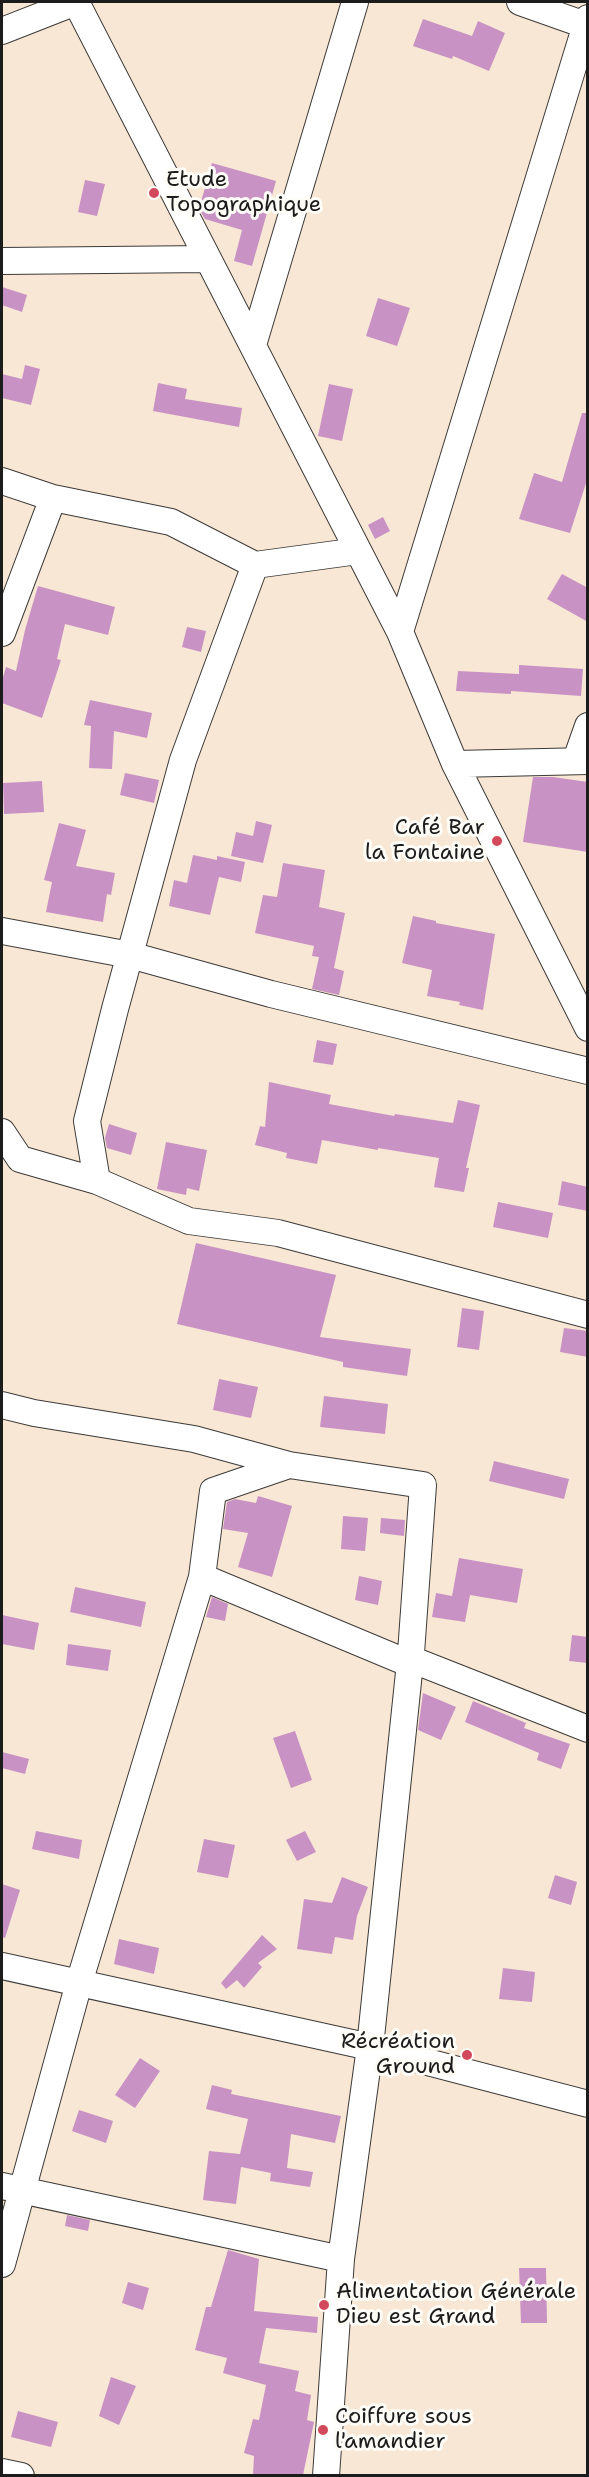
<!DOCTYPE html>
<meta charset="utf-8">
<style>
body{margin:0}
#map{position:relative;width:589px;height:2477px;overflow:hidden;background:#f8e7d4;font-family:"Shantell Sans",sans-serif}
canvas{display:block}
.frame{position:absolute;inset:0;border:3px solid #1c1c1c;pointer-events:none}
</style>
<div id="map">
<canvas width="589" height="2477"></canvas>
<div class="frame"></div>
</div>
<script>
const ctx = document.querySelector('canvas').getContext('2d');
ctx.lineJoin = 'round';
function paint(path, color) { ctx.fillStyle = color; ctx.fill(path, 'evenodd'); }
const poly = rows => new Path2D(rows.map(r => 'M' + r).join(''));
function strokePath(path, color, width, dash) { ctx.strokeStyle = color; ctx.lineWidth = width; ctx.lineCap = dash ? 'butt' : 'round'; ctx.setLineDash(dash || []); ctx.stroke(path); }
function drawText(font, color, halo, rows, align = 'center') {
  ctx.font = font + ' "Shantell Sans",sans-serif'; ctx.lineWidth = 6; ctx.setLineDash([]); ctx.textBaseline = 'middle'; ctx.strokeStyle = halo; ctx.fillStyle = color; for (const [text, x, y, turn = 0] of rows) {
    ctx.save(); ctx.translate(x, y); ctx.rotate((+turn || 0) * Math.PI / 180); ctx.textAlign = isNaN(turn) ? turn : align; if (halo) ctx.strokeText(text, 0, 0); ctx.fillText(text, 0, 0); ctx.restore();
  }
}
const building = poly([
 [423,19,472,36,478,21,505,33,489,71,453,56,452,59,413,46],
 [212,163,276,181,252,266,234,261,242,230,205,219,199,209],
 [85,180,105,184,97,216,78,212],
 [2,287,27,295,22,312,2,305],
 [378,298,410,308,397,346,366,336],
 [25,365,40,369,31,405,2,398,2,374,22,379],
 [158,383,187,389,185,399,242,408,239,427,153,411],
 [329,384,353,389,342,441,318,436],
 [582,413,588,413,588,477,570,533,519,519,534,473,562,482],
 [383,517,390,531,375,539,368,525],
 [562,574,588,588,588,622,547,599],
 [38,586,115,607,108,635,65,624,57,659,61,660,42,718,2,703,2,681,6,667,16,671,25,630],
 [187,627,206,631,201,652,182,647],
 [519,665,583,669,581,696,511,691,511,694,456,691,458,671,519,674],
 [90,700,152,713,147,738,114,731,112,769,89,768,91,726,84,725],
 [125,773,159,780,154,803,120,795],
 [533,777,553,777,588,782,588,852,523,842],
 [42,781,44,812,4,814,3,783],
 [256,821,272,825,263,863,231,856,236,832,253,836],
 [59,823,86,830,76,866,115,873,111,895,107,894,103,922,46,912,52,882,44,880],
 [193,855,217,860,217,856,245,862,241,882,219,877,210,915,169,906,174,880,187,883],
 [283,863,325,870,319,907,345,913,334,968,344,971,339,995,312,989,319,957,312,956,314,946,255,933,263,895,277,897],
 [413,916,436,921,436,923,495,934,483,1010,459,1005,460,1002,427,996,432,970,402,963],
 [317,1040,337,1044,333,1065,313,1062],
 [269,1082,331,1095,329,1104,394,1116,395,1114,453,1123,458,1100,480,1105,466,1168,469,1168,464,1192,434,1187,439,1158,378,1148,378,1150,322,1140,317,1164,286,1158,287,1153,255,1145,260,1126,265,1127],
 [109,1124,137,1133,131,1155,107,1148,105,1138],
 [166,1142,207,1150,199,1191,187,1188,186,1195,157,1189],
 [562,1181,588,1187,588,1211,558,1205],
 [498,1202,553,1213,548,1238,493,1227],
 [196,1243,336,1275,320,1337,411,1349,407,1376,343,1367,343,1362,177,1324],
 [462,1308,484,1311,479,1350,457,1347],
 [564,1328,588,1331,588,1357,560,1352],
 [219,1379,258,1387,251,1418,213,1410],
 [324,1396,388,1404,385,1434,320,1427],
 [494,1461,569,1479,564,1499,489,1481],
 [258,1496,292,1506,272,1577,238,1567,248,1533,223,1529,227,1502,235,1499,256,1503],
 [343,1516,368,1518,365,1551,341,1549],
 [381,1518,405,1520,404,1536,380,1533],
 [459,1558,523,1569,517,1603,470,1595,465,1622,432,1617,436,1593,452,1596],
 [359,1576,382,1581,378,1605,355,1600],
 [75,1587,146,1602,141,1627,70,1612],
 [212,1597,228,1604,225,1621,206,1617],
 [2,1615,39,1623,34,1650,2,1644],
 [572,1635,588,1637,588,1663,569,1661],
 [68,1644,111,1650,108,1671,66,1665],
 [423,1693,456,1707,441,1740,418,1730],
 [473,1701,526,1723,524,1728,570,1744,561,1769,537,1760,539,1753,465,1722],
 [295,1731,312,1780,291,1788,273,1738],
 [2,1752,29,1759,25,1774,2,1768],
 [36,1831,82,1840,79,1859,32,1849],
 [305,1831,316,1852,297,1861,286,1840],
 [204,1839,235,1845,228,1878,197,1872],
 [555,1875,577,1882,571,1905,548,1898],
 [342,1877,368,1887,357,1916,353,1940,335,1937,332,1954,297,1949,304,1899,332,1903],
 [2,1884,20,1890,5,1938,2,1937],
 [262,1935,277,1949,258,1963,262,1967,244,1988,237,1980,226,1989,221,1983],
 [119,1939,159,1948,154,1974,114,1964],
 [503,1968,535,1972,532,2002,499,1999],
 [140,2058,160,2071,135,2108,115,2095],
 [212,2085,232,2090,231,2094,341,2116,335,2143,291,2134,287,2168,313,2172,310,2187,270,2181,271,2173,241,2167,236,2204,203,2200,209,2151,240,2154,248,2119,206,2109],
 [79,2110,113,2121,106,2143,72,2131],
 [67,2215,90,2220,88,2231,65,2226],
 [228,2250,259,2259,254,2311,318,2317,317,2333,266,2328,259,2363,299,2371,295,2391,311,2395,307,2420,314,2422,303,2475,253,2475,254,2456,244,2453,253,2419,259,2420,266,2385,223,2373,227,2358,195,2350,206,2307,211,2307],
 [519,2268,546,2268,547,2323,521,2323],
 [128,2282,149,2288,143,2310,122,2303],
 [111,2377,136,2386,119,2425,99,2416],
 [18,2411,58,2422,51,2447,11,2437]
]);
const minor = poly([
 [76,2,400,632,455,764,588,1028],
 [520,2,588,26],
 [2,31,76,2],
 [2,261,208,259],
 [253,345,355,2],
 [2,481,53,498,171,522,255,565,358,551],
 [400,632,588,18],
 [2,633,53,498],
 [576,760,588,726],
 [455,764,588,761],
 [2,931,130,955,271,994,588,1071],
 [2,1132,20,1159,97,1181,189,1221,278,1233,588,1315],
 [97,1181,87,1121,115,1009,183,760,255,565],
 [2,1405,34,1413,194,1439,289,1465,423,1485,411,1653,370,2047,341,2259,326,2476],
 [202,1577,408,1663,418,1662,588,1729],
 [2,1966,370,2047,588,2104],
 [2,2186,341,2259],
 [2,2264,79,1983,202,1577,213,1491,289,1465],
 [2,2472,21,2476]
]);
const markers = [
 [154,193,6,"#d1495b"],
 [497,841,6,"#d1495b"],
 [467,2055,6,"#d1495b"],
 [324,2305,6,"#d1495b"],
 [323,2430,6,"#d1495b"]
];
const poiNames = [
 ["Etude",166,180],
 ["Topographique",166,205],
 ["Café Bar",485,828,"right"],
 ["la Fontaine",485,853,"right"],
 ["Récréation",455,2042,"right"],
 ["Ground",455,2067,"right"],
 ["Alimentation Générale",336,2292],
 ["Dieu est Grand",336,2317],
 ["Coiffure sous",335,2417],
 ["l'amandier",335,2442]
];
paint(building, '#c992c4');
strokePath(minor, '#3d3a38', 28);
strokePath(minor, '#fff', 26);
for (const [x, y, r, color] of markers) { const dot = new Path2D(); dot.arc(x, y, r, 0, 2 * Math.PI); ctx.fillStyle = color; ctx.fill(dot); strokePath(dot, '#fdfcf7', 2); }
drawText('22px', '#1c1c1c', '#fdfcf7', poiNames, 'left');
</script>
